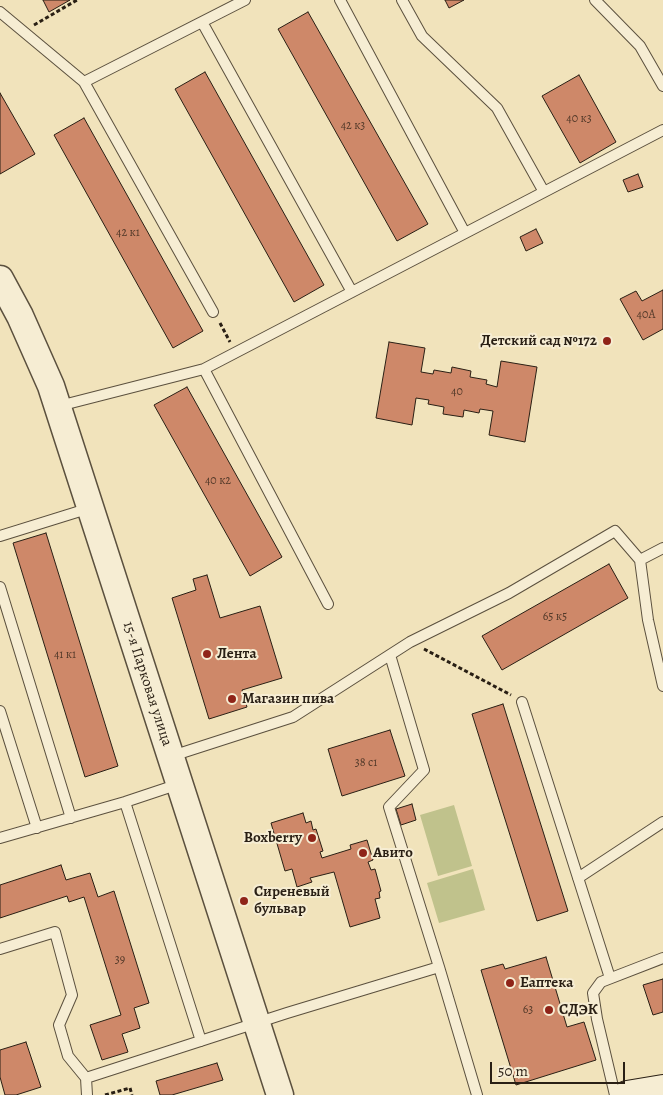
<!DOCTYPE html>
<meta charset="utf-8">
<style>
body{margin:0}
#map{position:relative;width:663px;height:1095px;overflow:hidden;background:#f1e3bb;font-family:Alegreya,serif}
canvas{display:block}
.scale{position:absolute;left:490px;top:1062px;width:135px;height:22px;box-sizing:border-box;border:2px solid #291f14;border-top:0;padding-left:6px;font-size:15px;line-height:18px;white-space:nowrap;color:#291f14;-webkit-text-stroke:4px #f6edd3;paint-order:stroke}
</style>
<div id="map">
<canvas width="663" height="1095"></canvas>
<div class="scale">50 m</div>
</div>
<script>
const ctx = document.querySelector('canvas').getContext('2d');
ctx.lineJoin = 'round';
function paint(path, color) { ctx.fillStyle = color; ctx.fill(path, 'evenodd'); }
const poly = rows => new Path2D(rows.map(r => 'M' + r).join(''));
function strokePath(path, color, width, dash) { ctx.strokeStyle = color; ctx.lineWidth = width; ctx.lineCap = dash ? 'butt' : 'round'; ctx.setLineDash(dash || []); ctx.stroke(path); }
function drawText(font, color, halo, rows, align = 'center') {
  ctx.font = font + ' Alegreya,serif'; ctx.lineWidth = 4; ctx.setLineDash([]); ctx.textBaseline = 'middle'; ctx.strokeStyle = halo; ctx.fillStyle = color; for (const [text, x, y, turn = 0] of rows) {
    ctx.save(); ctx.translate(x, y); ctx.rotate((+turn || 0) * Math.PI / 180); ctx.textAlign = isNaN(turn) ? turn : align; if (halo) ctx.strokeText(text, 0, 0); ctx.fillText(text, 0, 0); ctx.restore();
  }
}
const green = poly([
 [454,805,472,866,438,876,420,815],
 [473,869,485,910,439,923,427,883]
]);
const building = poly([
 [43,0,70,0,49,12,43,0],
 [445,0,464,0,449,8,445,0],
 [308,12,428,224,397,241,278,29,308,12],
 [205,72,324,285,294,302,175,89,205,72],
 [579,75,616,142,580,163,542,96,579,75],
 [0,93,35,154,0,174,0,93],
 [84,118,203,331,173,348,54,135,84,118],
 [638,174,643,187,628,192,623,180,638,174],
 [536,229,543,243,526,251,520,237,536,229],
 [663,290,663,329,643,340,620,299,636,291,642,301,663,290],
 [389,342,425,348,421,372,433,374,434,370,451,373,452,367,471,371,470,377,487,380,486,384,497,387,501,361,537,367,525,442,489,435,493,411,480,409,479,413,464,410,463,417,443,414,444,407,428,404,429,400,416,398,412,425,376,418,389,342],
 [187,387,282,557,250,576,154,405,187,387],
 [46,533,118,766,85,777,13,543,46,533],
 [609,564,628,598,502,670,482,636,609,564],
 [207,575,220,618,260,606,282,678,242,690,247,707,209,719,172,598,196,590,193,579,207,575],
 [503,704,568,911,537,921,472,714,503,704],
 [390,730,405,776,342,796,328,749,390,730],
 [412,804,416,820,401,825,396,809,412,804],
 [303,813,306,823,311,821,313,830,316,829,323,851,320,852,322,858,351,849,350,845,367,840,373,860,368,862,371,870,375,869,381,891,379,892,380,898,375,899,380,918,350,927,334,872,310,878,312,882,297,887,292,869,285,871,271,823,303,813],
 [61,865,66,880,90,873,98,897,114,891,149,1003,134,1008,140,1028,122,1034,128,1052,102,1060,90,1025,121,1015,84,897,69,902,67,896,0,918,0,885,61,865],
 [546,957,567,1027,584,1022,596,1060,516,1085,481,970,503,964,505,969,546,957],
 [663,979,663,1012,653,1015,643,985,663,979],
 [26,1042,41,1087,16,1095,5,1095,0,1077,0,1050,26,1042],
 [217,1063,223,1080,172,1095,160,1095,156,1081,217,1063]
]);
const path = poly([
 [34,25,77,0],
 [220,323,230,342],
 [424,649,511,695],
 [105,1095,130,1088,132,1095]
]);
const service = poly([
 [340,0,465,233],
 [402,0,422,36,497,108,544,192],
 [595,0,640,46,663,86],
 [0,12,84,82,245,0],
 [202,22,352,292],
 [84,82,213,312],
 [204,369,328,604],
 [59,406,204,369,663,130],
 [0,536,90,508],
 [640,560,648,620,663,686],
 [0,587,71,818],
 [390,655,424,770,389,807,439,967],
 [522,702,610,978],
 [0,711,37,828],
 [172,756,293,717,410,642,509,593,615,531,640,560,663,548],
 [125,802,201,1041],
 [0,838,125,802,179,784],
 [578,878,663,822],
 [0,949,55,932,72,995,59,1025,68,1056,86,1078,287,1013,439,967,477,1095],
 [86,1078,87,1095],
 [615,1095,597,1019,593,993,601,982,663,958]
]);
const tertiary = poly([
 [0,279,20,316,51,386,280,1095]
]);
const secondary = poly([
 [627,1095,663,1089]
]);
const markers = [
 [607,341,5,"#8f2418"],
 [207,654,5,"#8f2418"],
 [232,699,5,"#8f2418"],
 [312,838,5,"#8f2418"],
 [363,853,5,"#8f2418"],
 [244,901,5,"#8f2418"],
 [510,983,5,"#8f2418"],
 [549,1010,5,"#8f2418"]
];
const numberNames = [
 ["40 к3",579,119],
 ["42 к3",353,126],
 ["42 к1",128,233],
 ["40А",646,315],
 ["40",457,392],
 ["40 к2",218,481],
 ["65 к5",555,617],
 ["41 к1",65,655],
 ["38 с1",366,763],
 ["39",120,960],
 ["63",528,1010]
];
const poiNames = [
 ["Детский сад №172",597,341,"right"],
 ["Лента",217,654],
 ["Магазин пива",242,699],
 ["Boxberry",302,838,"right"],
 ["Авито",373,853],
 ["Сиреневый",254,892],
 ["бульвар",254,909],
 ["Еаптека",520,983],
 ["СДЭК",559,1010]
];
const streetNames = [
 ["15-я Парковая улица",147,684,72]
];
paint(green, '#c0c28c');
paint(building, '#ce8869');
strokePath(building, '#291f14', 1);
strokePath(service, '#5b503e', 12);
strokePath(tertiary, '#5b503e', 29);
strokePath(secondary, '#291f14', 30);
strokePath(path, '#291f14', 3, [4, 2.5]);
strokePath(service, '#f6edd3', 10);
strokePath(tertiary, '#f6edd3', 26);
strokePath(secondary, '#f6edd3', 28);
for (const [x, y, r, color] of markers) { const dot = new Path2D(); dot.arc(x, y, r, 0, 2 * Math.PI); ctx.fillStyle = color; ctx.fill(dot); strokePath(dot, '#f6edd3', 2); }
drawText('12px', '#523929', null, numberNames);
drawText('bold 15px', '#291f14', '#f6edd3', poiNames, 'left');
drawText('15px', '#291f14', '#f6edd3', streetNames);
</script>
